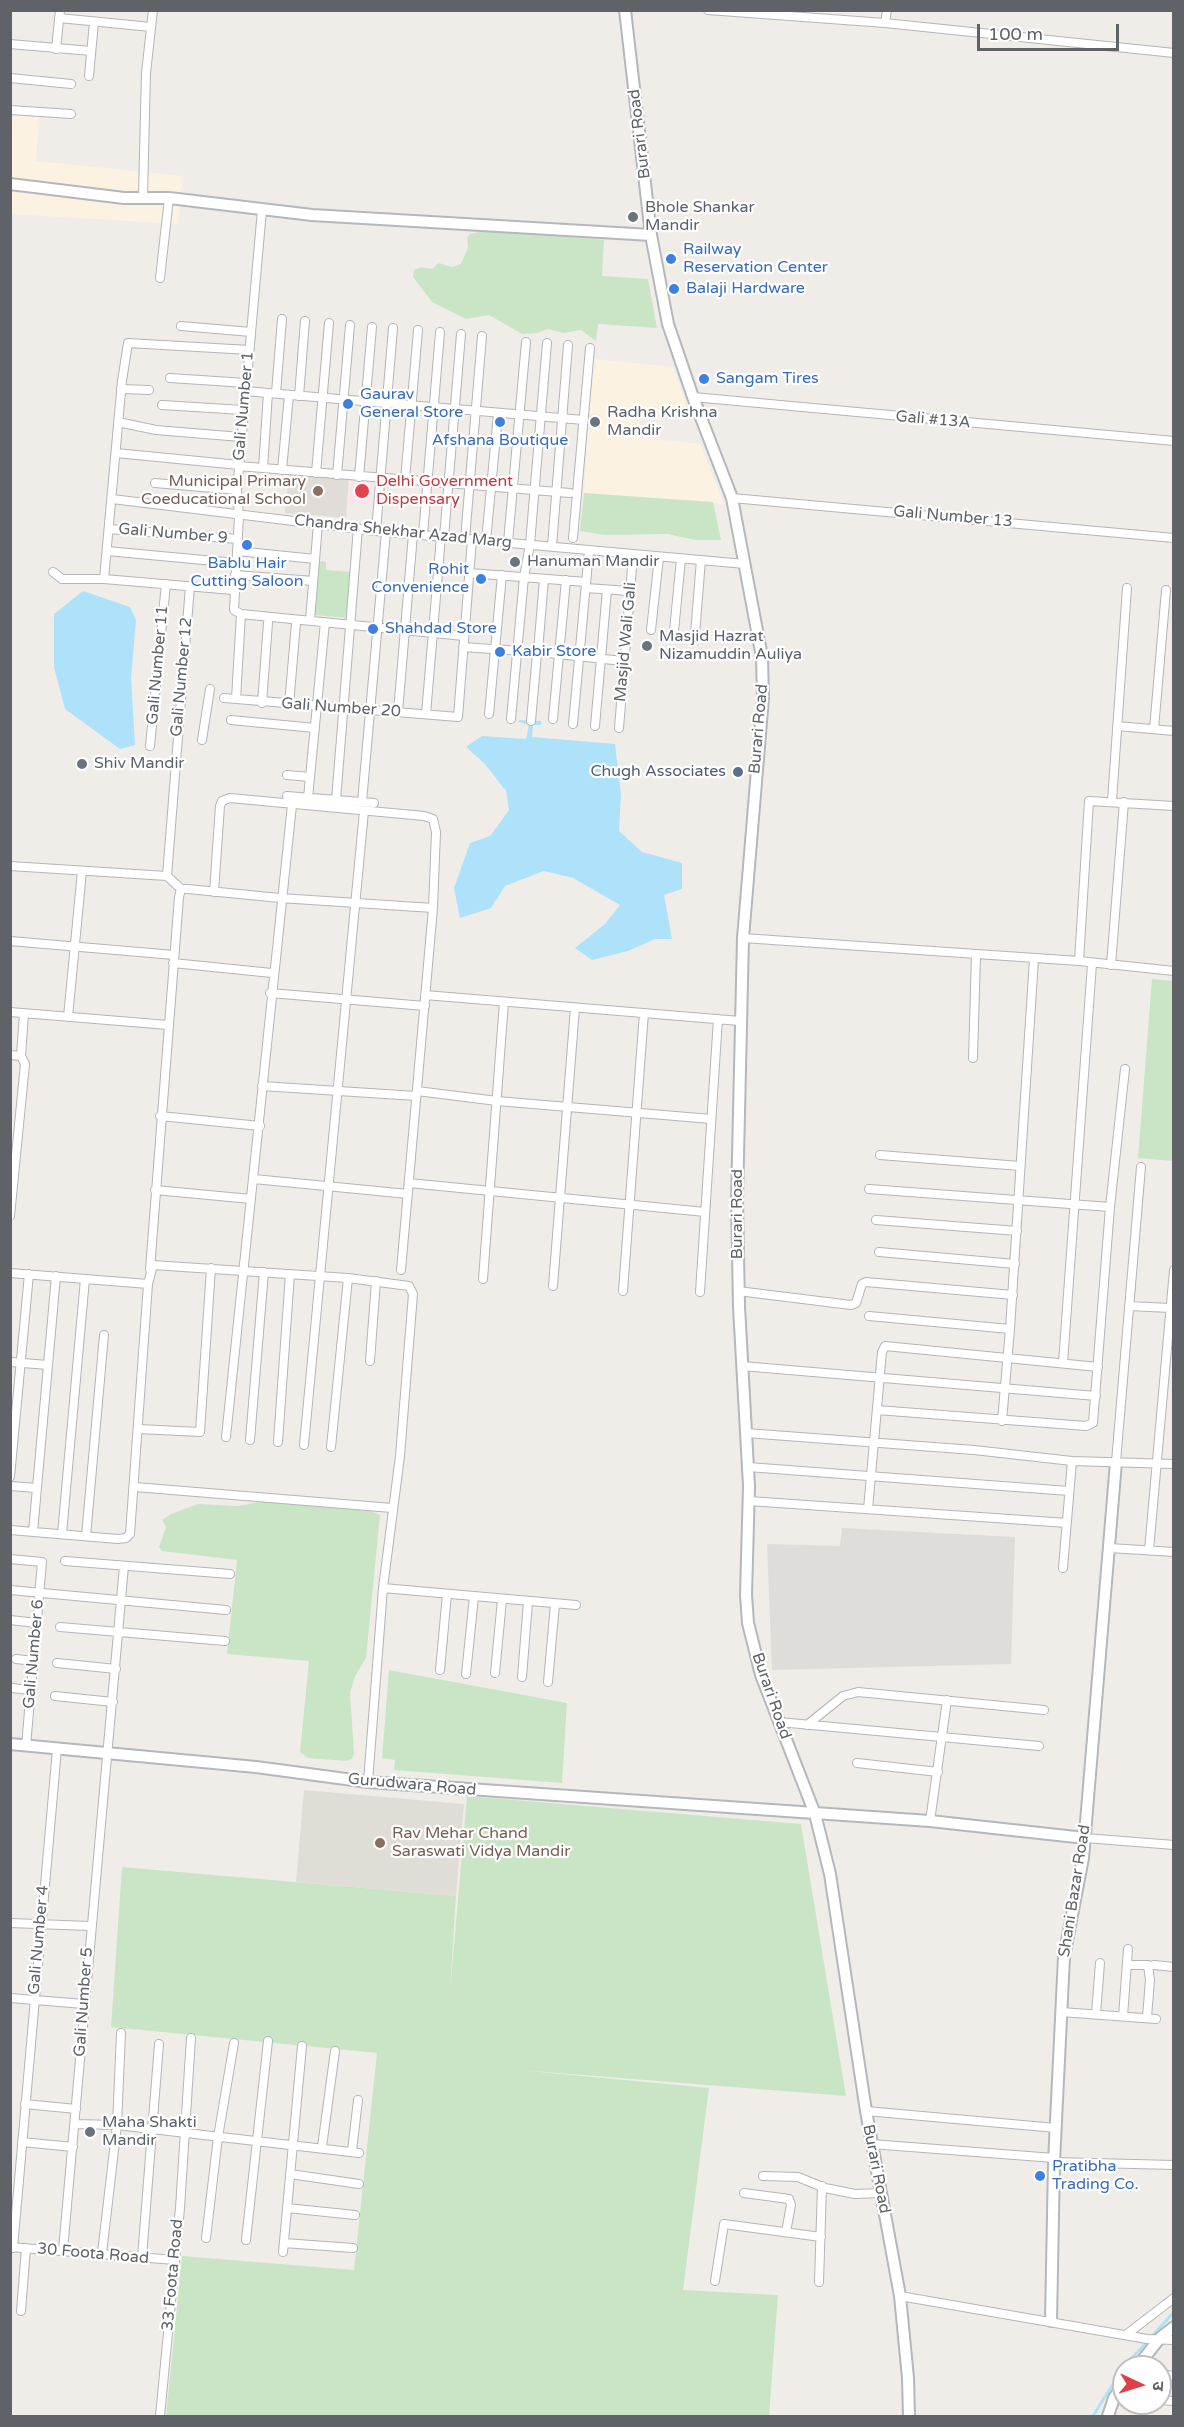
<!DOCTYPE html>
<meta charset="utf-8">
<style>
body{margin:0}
#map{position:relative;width:1184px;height:2427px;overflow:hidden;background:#f0ede8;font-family:"Varela Round","Noto Sans Devanagari",sans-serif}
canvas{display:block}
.frame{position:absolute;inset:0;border:12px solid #5f6367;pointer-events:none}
.north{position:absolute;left:1112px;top:2355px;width:60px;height:60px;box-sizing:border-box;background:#fff;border:2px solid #bfc1c2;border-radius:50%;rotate:94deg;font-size:16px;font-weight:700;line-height:24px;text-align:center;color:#5f6367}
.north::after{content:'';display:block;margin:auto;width:21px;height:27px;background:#df3f47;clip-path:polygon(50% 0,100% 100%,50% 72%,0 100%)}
.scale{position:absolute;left:977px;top:24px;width:142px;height:27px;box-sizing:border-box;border:3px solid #5f6367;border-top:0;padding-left:8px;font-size:18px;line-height:21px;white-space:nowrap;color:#5f6367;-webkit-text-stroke:4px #fff;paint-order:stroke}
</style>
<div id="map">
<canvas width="1184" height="2427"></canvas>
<div class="frame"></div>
<div class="north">उ</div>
<div class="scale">100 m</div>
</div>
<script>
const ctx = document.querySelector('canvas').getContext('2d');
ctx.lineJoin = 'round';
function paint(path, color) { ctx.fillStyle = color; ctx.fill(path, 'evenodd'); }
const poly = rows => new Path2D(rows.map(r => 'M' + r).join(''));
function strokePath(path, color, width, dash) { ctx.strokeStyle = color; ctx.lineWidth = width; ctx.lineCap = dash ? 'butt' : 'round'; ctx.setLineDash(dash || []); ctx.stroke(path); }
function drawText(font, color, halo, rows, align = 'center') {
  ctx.font = font + ' "Varela Round",sans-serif'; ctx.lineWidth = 4.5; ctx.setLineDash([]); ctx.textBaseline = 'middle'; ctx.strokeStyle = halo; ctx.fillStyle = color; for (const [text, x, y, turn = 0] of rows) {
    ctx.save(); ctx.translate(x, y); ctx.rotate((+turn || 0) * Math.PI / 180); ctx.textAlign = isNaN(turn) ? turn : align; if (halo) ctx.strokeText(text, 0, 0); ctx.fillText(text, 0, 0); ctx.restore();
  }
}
const commercial = poly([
 [10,112,39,114,36,161,183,176,178,224,11,214],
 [595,359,673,367,691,417,664,414,663,420,641,418,637,437,700,444,724,504,584,493,588,429,600,429,601,415,589,414]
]);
const industrial = poly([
 [842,1528,1015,1537,1011,1664,772,1670,767,1544,840,1546]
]);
const education = poly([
 [289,473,349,479,346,518,285,513],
 [304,1790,464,1804,456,1896,296,1882]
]);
const medical = poly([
 [349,479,377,481,375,504,347,502]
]);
const green = poly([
 [487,230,604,240,602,276,648,279,657,328,598,324,596,341,581,330,563,333,548,329,537,333,522,334,489,315,466,319,432,302,413,277,414,270,422,267,432,269,439,263,452,267,461,264,468,248,467,238,470,234],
 [584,493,713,502,721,540,695,540,668,534,604,535,580,531],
 [318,561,326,562,326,570,352,572,348,618,313,615],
 [1152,979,1173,981,1173,1161,1138,1158],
 [263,1501,370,1511,380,1515,366,1658,355,1676,350,1693,354,1753,352,1759,346,1761,308,1758,300,1752,309,1661,227,1654,237,1560,162,1551,159,1547,166,1527,162,1520,171,1514,198,1504,239,1506],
 [389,1670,567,1703,562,1783,394,1770,395,1760,382,1758],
 [467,1796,801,1824,846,2096,519,2070,709,2088,683,2290,778,2295,769,2416,166,2416,182,2256,354,2270,377,2053,111,2027,122,1867,456,1896,450,1991]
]);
const water = poly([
 [83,591,130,607,136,620,131,678,135,745,120,749,65,709,54,667,54,614],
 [519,720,541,721,541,725,533,725,532,737,615,744,621,794,619,831,642,852,682,863,682,889,664,895,672,939,655,939,628,951,592,960,575,948,605,924,620,905,573,878,544,871,505,886,491,908,460,918,454,888,470,843,490,836,509,810,506,791,485,764,466,747,482,736,526,739,529,725,519,722]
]);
const stream = poly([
 [1093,2416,1123,2368,1174,2312]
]);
const street = poly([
 [708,10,885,23,1174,53],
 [59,18,151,27],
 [885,23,887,10],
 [10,44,91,51],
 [56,49,60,10],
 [89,76,94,22],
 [10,78,71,84],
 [10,110,71,114],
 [143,196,146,73,153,10],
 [262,210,237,490,239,516,234,610,241,614,464,636],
 [160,278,169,198],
 [181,326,251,332],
 [170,378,246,383],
 [121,389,149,390],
 [245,391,584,420],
 [276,393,282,319],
 [299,396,305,321],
 [693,397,1174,441],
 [162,405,243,410],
 [118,422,156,430,241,437],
 [116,453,239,465],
 [238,466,570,493],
 [263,468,268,393],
 [282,470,289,395],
 [316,473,329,323],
 [337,475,350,325],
 [359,477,372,327],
 [405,480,418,330],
 [155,483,237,490],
 [732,498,1174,538],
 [112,499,376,531,745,564],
 [109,529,238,539],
 [376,531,393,328],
 [423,535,440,332],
 [444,537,461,334],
 [573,538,590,348],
 [465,539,482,336],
 [486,541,498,414],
 [508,542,526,342],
 [552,546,568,345],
 [107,551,236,563],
 [237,551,315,559],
 [53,572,62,579,104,579,233,590],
 [469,573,586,582],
 [235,575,313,581],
 [104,579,122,381,128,343,249,350],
 [586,588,629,591],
 [310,620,318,524],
 [651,630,659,557],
 [674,631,681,559],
 [695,634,701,560],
 [463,647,535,652],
 [538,651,544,579],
 [539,652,623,661],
 [224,698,458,717,472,539],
 [236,699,241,614],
 [262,703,268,623],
 [289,705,296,623],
 [398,712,413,534],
 [426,714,441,537],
 [489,714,502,575],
 [511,719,524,577,530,544,547,343],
 [553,719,566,580],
 [231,720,315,728],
 [531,721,537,654],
 [573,724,589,551],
 [595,726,607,590],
 [1117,726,1174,731],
 [619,728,633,555],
 [1154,729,1166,590],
 [202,740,210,689],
 [150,746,166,584],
 [287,775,310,777],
 [287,796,374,803],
 [308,798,325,622],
 [336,800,358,528],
 [1112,801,1127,588],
 [362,802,386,532],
 [10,866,167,876,181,889],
 [167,876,190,586],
 [214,892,220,806,222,801,230,798,424,816,433,819,436,832,433,908],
 [743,938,1079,961,1174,971],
 [10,941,174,955],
 [1079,961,1089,801,1174,806],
 [173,963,272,973],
 [1111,965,1124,802],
 [270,993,425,1006],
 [425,995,740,1021],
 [10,1012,168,1025],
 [68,1017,82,871],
 [10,1055,21,1056,25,1064,10,1216],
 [21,1056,24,1014],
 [973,1058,976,955],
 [262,1086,416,1096],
 [417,1091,497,1101,711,1119],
 [160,1116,260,1126],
 [880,1155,1020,1166],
 [254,1179,408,1194],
 [409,1183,705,1212],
 [869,1189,1110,1207],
 [155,1190,251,1199],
 [876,1220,1017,1231],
 [879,1252,1015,1264],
 [150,1269,179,897,181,889,188,889,280,898,433,908,401,1270],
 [10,1273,148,1284],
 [483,1279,504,1002],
 [553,1286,575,1008],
 [623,1291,644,1013],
 [738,1291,851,1305,856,1303,862,1284,866,1282,1013,1295],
 [700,1292,718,1019],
 [1129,1306,1170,1308],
 [869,1316,1010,1329],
 [370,1361,376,1281],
 [10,1362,48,1365],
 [1063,1363,1092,964],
 [742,1366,1096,1396],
 [877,1410,1086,1426,1093,1423,1110,1207,1125,1069],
 [1002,1421,1010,1329,1034,959],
 [138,1429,200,1432,211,1268],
 [746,1433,974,1450,1072,1461,1174,1464],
 [226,1437,292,805],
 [250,1440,264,1272],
 [278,1442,290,1274],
 [304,1445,364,811],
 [331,1447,348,1278],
 [1116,1462,1141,1167],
 [748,1467,1069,1491],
 [10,1477,29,1274],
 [10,1486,37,1488],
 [135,1487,392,1508],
 [749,1501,1067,1523],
 [868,1509,882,1352,885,1346,1098,1367],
 [10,1530,118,1539,126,1538,130,1534,148,1284,153,1265,348,1278,409,1286,413,1294,400,1456,383,1588,368,1782],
 [33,1532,56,1276],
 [62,1534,85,1279],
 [86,1536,104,1335],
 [1109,1548,1174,1552],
 [1149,1550,1174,1270],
 [10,1559,42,1562,26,1746],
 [65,1561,230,1574],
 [1063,1568,1072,1461],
 [383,1588,576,1605],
 [10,1590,226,1610],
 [10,1620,37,1623],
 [60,1627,225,1641],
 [16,1659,34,1661],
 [57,1663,116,1669],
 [440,1670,447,1594],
 [495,1673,502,1600],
 [466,1674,474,1597],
 [522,1677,528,1602],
 [548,1682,555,1604],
 [12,1688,31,1690],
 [55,1696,113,1702],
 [779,1722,1039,1746],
 [807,1725,843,1696,858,1692,1044,1710],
 [857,1763,938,1772],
 [930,1821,947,1700],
 [1085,1838,1174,1845],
 [10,1923,90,1926],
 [1127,1965,1148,1965,1150,1980,1147,2017],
 [1154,1965,1174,1967],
 [10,1998,84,2004],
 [1061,2012,1156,2019],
 [1096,2014,1100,1963],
 [1123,2016,1128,1949],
 [25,2104,76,2109],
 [866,2111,1056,2128],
 [75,2124,117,2125,359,2153],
 [22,2142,73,2147],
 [871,2144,1054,2158],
 [322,2147,335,2051],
 [352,2151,358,2100],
 [1054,2162,1174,2165],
 [290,2174,359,2184],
 [763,2176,798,2177,825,2188,855,2194,881,2193],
 [744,2193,789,2199,791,2205,786,2232],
 [287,2208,355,2215],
 [206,2238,218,2137,234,2043],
 [246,2240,268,2041],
 [284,2243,353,2248],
 [10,2247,175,2260],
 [13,2248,57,1749],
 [63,2250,124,1566],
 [283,2252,302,2046],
 [102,2253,117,2125,121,2033],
 [142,2257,159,2044],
 [715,2281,724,2224,821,2237],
 [819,2282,822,2186],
 [900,2296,1147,2339,1174,2340],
 [21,2311,26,2248],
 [1127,2334,1174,2298],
 [1160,2374,1174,2376],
 [1160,2400,1174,2401],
 [160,2416,180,2208,191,2038]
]);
const secondary = poly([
 [625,10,651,235,668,324,693,397,732,498,762,657,763,698,743,938,737,1200,739,1307,749,1486,746,1595,748,1623,761,1675,815,1814,830,1874,866,2111,900,2296,908,2378,909,2416],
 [10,184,124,198,169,198,312,215,651,235],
 [10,1744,256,1767,368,1782,930,1821,1085,1838],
 [1051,2321,1054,2162,1064,1957,1083,1858,1116,1462],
 [1137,2367,1160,2338,1174,2327],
 [1108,2416,1114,2398,1124,2384]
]);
const markers = [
 [633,217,6,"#6b7280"],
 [671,259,6,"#3f7fe0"],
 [674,289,6,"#3f7fe0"],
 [704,379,6,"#3f7fe0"],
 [348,404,6,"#3f7fe0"],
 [500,422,6,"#3f7fe0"],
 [595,422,6,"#6b7280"],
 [318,491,6,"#8d6e63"],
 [362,491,8,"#e0444e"],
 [247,545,6,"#3f7fe0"],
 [515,562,6,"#6b7280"],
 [481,579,6,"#3f7fe0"],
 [373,629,6,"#3f7fe0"],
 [647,646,6,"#6b7280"],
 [500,652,6,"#3f7fe0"],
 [82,764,6,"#6b7280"],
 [738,772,6,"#5c6f8a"],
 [380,1843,6,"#8d6e63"],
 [90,2132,6,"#6b7280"],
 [1040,2176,6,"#3f7fe0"]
];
const streetNames = [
 ["Burari Road",640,134,-97],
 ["Gali Number 1",244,406,-85],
 ["Gali #13A",933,420,5],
 ["Gali Number 13",953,517,5],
 ["Chandra Shekhar Azad Marg",403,532,6],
 ["Gali Number 9",173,534,5],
 ["Masjid Wali Gali",626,642,-85],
 ["Gali Number 11",158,665,-85],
 ["Gali Number 12",182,677,-85],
 ["Gali Number 20",341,708,4],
 ["Burari Road",759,729,-85],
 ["Burari Road",738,1214,-90],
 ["Gali Number 6",34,1654,-85],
 ["Burari Road",771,1696,71],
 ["Gurudwara Road",412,1785,5],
 ["Shani Bazar Road",1075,1891,-81],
 ["Gali Number 4",39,1940,-85],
 ["Gali Number 5",84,2002,-86],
 ["Burari Road",876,2169,79],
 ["30 Foota Road",93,2254,5],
 ["33 Foota Road",173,2275,-85]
];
const worshipNames = [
 ["Bhole Shankar",645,208],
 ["Mandir",645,226],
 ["Radha Krishna",607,413],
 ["Mandir",607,431],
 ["Hanuman Mandir",527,562],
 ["Masjid Hazrat",659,637],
 ["Nizamuddin Auliya",659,655],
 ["Shiv Mandir",94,764],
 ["Maha Shakti",102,2123],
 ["Mandir",102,2141]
];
const shopNames = [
 ["Railway",683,250],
 ["Reservation Center",683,268],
 ["Balaji Hardware",686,289],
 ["Sangam Tires",716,379],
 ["Gaurav",360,395],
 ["General Store",360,413],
 ["Afshana Boutique",500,441,"center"],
 ["Bablu Hair",247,564,"center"],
 ["Cutting Saloon",247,582,"center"],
 ["Rohit",469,570,"right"],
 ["Convenience",469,588,"right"],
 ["Shahdad Store",385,629],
 ["Kabir Store",512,652],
 ["Pratibha",1052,2167],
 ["Trading Co.",1052,2185]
];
const educationNames = [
 ["Municipal Primary",306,482],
 ["Coeducational School",306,500],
 ["Rav Mehar Chand",392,1834,"left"],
 ["Saraswati Vidya Mandir",392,1852,"left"]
];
const healthNames = [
 ["Delhi Government",376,482],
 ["Dispensary",376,500]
];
const serviceNames = [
 ["Chugh Associates",726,772]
];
paint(commercial, '#fcf2e1');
paint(industrial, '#dfdcda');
paint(education, '#e0dcd6');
paint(medical, '#fae6e7');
paint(green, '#cae5c6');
paint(water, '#aee2fa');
strokePath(stream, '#aee2fa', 3);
strokePath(street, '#b3b5b9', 10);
strokePath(secondary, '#b4b7bb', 14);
strokePath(street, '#fff', 8);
strokePath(secondary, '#fff', 10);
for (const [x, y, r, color] of markers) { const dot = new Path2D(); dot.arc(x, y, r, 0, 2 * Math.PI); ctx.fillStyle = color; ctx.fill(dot); strokePath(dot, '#fff', 2); }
drawText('16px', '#5f6367', '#fff', streetNames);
drawText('16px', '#5b616d', '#fff', worshipNames, 'left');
drawText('16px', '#366cbe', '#fff', shopNames, 'left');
drawText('16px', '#785e54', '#fff', educationNames, 'right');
drawText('16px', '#be3a42', '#fff', healthNames, 'left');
drawText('16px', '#4e5e75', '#fff', serviceNames, 'right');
</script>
